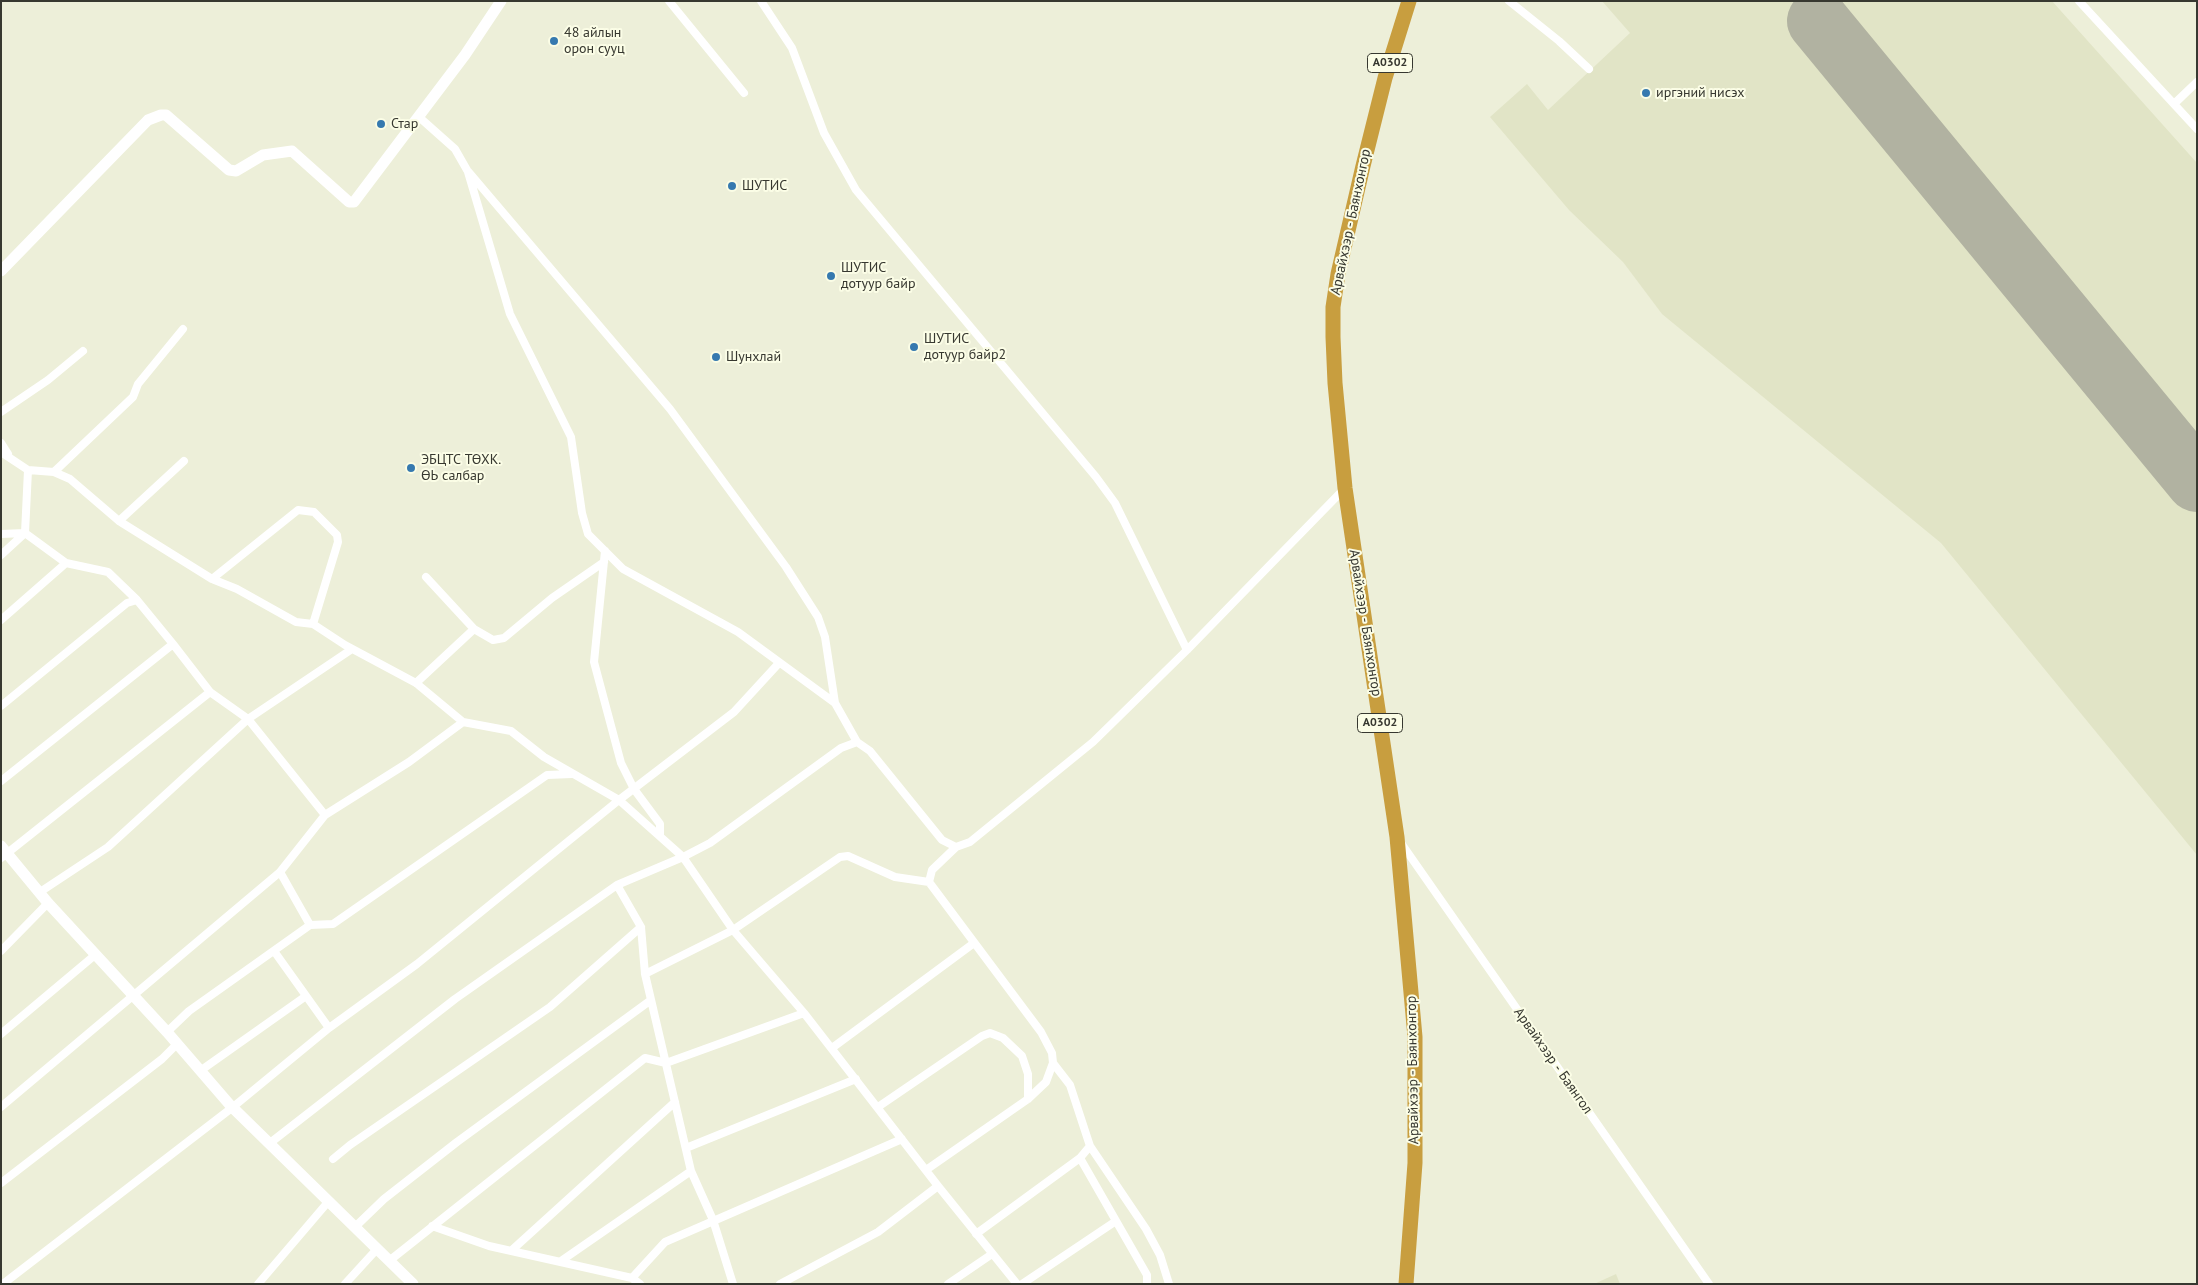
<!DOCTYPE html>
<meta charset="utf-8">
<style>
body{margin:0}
#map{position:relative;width:2198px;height:1285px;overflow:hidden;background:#edefd9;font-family:"PT Sans",sans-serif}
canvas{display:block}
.frame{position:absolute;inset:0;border:2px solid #373830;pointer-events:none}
</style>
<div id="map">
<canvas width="2198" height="1285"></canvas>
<div class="frame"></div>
</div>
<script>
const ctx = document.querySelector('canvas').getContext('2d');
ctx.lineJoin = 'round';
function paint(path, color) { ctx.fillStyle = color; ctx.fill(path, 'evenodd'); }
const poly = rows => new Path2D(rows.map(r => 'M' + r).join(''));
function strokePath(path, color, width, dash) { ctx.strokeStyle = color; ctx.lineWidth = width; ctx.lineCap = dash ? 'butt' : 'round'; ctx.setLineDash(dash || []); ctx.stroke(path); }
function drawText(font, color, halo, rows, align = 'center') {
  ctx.font = font + ' "PT Sans",sans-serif'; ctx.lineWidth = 4; ctx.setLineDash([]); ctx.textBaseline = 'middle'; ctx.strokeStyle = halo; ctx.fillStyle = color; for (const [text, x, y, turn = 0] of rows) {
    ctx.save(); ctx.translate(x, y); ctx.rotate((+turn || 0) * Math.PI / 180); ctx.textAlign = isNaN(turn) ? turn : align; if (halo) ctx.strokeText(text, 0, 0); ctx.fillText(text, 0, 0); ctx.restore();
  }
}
const built = poly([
 [1602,1,2052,1,2197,163,2197,855,1941,543,1662,314,1623,262,1569,210,1490,117,1527,84,1548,110,1630,33],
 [1616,1274,1620,1284,1594,1284]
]);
const runway = poly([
 [1818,21,2197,481]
]);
const street = poly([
 [669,1,744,93],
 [761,1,792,48,824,133,856,190,1096,477,1115,503,1187,650],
 [1509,1,1559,41,1589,69],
 [2079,1,2197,129],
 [2174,104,2197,82],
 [419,117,455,149,467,170,670,409,786,567,818,617,825,637,835,703,857,742],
 [468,172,510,314,571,437,582,513,588,534,623,569,738,632,835,703],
 [1,412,48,380,83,351],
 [1,443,8,454],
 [1,452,28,470,54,472,70,479,119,521,212,579],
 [54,472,133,397,138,384,183,329],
 [119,521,184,461],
 [1,534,25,533,66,563,108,572,137,600,173,644,1,781],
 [605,551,594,662,621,763,634,789,660,824,660,836],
 [1,555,25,533,28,470],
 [426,577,474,629,493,640,504,638,552,598,604,562],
 [1,620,66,563],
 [313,624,338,542,337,535,314,512,298,510,212,579,237,589,296,622,313,624,345,645,416,683,463,722,511,731,544,757,619,800,683,857,733,930,804,1013,938,1186,1017,1284],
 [173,644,210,692,248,719,325,815],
 [416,683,474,629],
 [1,706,127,603,137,600],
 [1401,843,1709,1284],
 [1,858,210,692],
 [280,872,310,925],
 [617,885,641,927,645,974,691,1171,713,1220,733,1284],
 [40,892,108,847,248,719,352,649],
 [1,951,48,903],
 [274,951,329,1028],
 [645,974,733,930,840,857,848,856,895,877,929,882],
 [167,1032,189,1011,310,925,333,924,547,775,572,774],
 [1,1034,95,955],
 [832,1048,974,943],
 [200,1071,306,996],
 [1,1107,280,872,325,815,409,762,463,722],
 [878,1107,982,1036,990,1033,1003,1038,1022,1056,1028,1074,1028,1099],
 [270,1143,455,999,617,885,683,857,710,843,841,748,857,742,870,751,942,840,956,847,970,842,1093,742,1187,650,1345,488],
 [1090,1146,1146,1229,1160,1255,1169,1284],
 [686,1148,856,1079],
 [1080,1158,1147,1275,1147,1284],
 [333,1159,350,1145,550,1007,641,927],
 [926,1170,1028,1099,1046,1082,1053,1063,1052,1053,1041,1032,929,882,932,870,956,847],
 [1,1183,162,1059,177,1044],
 [432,1226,489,1246,632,1278,640,1284],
 [355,1227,384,1199,457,1142,651,1000],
 [976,1234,1080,1158,1090,1146,1070,1085,1053,1063],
 [512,1250,675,1102],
 [389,1261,645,1058,666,1063,804,1013],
 [561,1261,691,1171],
 [632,1278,665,1242,902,1139],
 [3,1284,233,1107,329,1028,417,964,619,800,734,712,779,663],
 [258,1284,328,1202],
 [345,1284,377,1249],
 [780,1284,878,1232,938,1186],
 [948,1284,992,1254],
 [1022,1284,1116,1221]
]);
const secondary = poly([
 [1,271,148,120,161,115,166,115,229,170,236,171,263,155,292,151,349,202,354,202,465,55,501,1],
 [1,846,48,903,167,1032,230,1105,413,1284]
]);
const highway = poly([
 [1406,1284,1415,1163,1415,1037,1397,837,1345,488,1335,383,1333,337,1333,307,1338,274,1363,166,1385,78,1409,1]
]);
const markers = [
 [554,41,5,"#3679af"],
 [1646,93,5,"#3679af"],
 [381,124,5,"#3679af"],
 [732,186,5,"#3679af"],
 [831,276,5,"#3679af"],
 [914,347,5,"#3679af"],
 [716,357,5,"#3679af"],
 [411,468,5,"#3679af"]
];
const shields = [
 [1390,63,45],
 [1380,723,45]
];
const shieldNames = [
 ["A0302",1390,63],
 ["A0302",1380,723]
];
const poiNames = [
 ["48 айлын",564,33],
 ["орон сууц",564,49],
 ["иргэний нисэх",1656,93],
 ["Стар",391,124],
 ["ШУТИС",742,186],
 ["ШУТИС",841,268],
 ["дотуур байр",841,284],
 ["ШУТИС",924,339],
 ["дотуур байр2",924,355],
 ["Шунхлай",726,357],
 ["ЭБЦТС ТӨХК.",421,460],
 ["ӨЬ салбар",421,476]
];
const streetNames = [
 ["Арвайхээр - Баянхонгор",1351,222,-78],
 ["Арвайхээр - Баянхонгор",1365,623,81],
 ["Арвайхээр - Баянгол",1553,1061,55],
 ["Арвайхээр - Баянхонгор",1413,1070,-91]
];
paint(built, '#e1e4c6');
strokePath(runway, '#b1b2a1', 62);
strokePath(street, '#fff', 8);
strokePath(secondary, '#fff', 11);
strokePath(highway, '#c89e3f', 15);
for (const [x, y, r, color] of markers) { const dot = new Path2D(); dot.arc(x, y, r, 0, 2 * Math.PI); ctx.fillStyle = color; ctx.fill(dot); strokePath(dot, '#fbfde6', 2); }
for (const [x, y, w] of shields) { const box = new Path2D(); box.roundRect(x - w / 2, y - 9.5, w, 19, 4); ctx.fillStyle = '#fbfde6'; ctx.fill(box); strokePath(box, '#373830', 1); }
drawText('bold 12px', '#373830', null, shieldNames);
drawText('14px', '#373830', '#fbfde6', poiNames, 'left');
drawText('14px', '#373830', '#fbfde6', streetNames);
</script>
